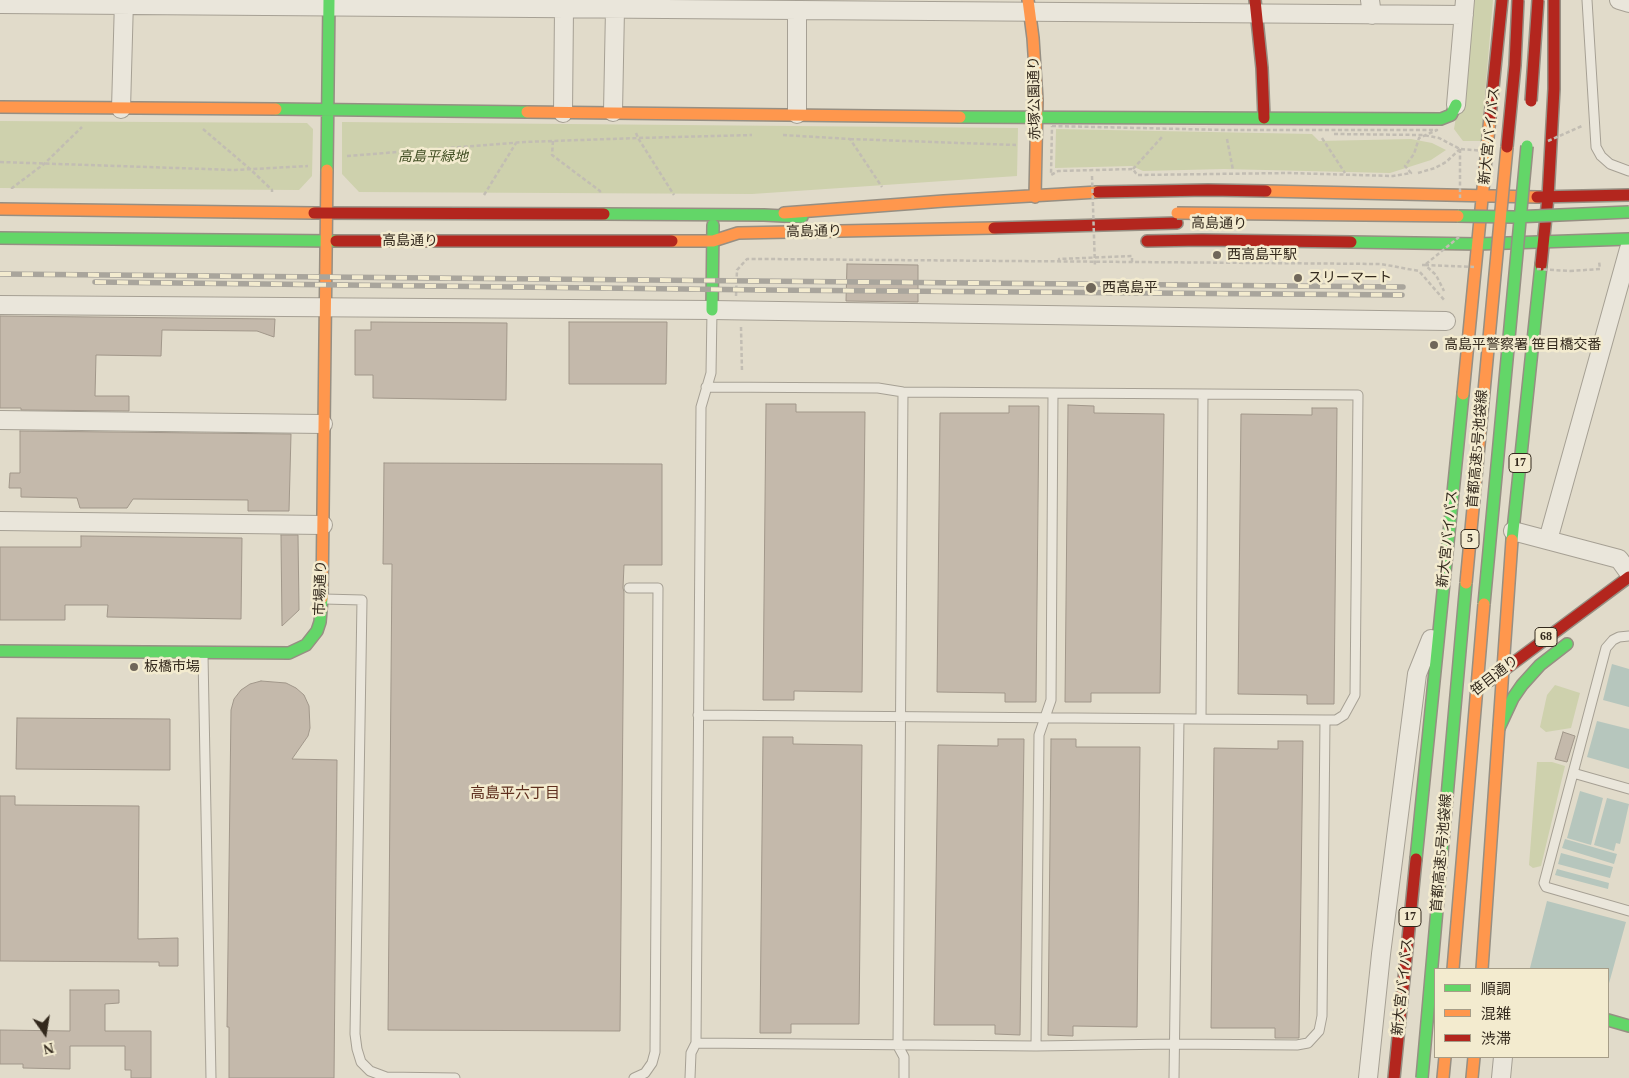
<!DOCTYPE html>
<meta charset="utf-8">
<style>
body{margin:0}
#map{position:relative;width:1629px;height:1078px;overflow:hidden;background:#e1dbca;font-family:"Times New Roman","Noto Sans JP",serif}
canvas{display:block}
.legend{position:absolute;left:1434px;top:968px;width:175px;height:90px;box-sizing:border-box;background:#f3ebcf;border:1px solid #a69d88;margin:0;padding:6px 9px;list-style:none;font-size:15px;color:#33291d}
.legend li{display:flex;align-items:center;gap:10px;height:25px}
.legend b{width:25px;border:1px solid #a69d88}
.north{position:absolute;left:20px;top:1008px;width:50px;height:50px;-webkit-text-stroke:4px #f3ebcf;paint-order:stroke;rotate:167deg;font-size:14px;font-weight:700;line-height:20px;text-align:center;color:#33291d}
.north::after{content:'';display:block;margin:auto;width:18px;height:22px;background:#33291d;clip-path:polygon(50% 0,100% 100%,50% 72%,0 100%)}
</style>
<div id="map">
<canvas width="1629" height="1078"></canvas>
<ul class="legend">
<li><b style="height:6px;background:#63d668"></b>順調</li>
<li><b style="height:6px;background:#ff974d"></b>混雑</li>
<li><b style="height:6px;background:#b3261e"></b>渋滞</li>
</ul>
<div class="north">N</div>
</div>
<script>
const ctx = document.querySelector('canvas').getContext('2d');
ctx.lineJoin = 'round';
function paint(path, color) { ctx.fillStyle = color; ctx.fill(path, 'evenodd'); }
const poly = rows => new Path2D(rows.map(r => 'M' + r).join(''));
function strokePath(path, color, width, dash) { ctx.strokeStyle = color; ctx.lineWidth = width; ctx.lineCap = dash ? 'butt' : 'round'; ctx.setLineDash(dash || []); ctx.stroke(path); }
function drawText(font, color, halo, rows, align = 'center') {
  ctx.font = font + ' "Times New Roman","Noto Sans JP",serif'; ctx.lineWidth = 5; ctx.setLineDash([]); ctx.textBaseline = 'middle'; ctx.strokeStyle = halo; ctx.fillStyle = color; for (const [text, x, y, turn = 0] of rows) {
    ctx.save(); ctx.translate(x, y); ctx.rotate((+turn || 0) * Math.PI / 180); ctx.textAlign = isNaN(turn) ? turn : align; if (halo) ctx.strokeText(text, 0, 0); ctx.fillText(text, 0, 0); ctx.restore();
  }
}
const green = poly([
 [1468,0,1493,0,1481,141,1463,141,1454,129,1460,93],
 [0,121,307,123,313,129,312,176,299,190,0,188],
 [342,122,1018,128,1017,176,752,194,359,192,342,174],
 [1056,129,1312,134,1319,141,1411,139,1432,143,1446,150,1431,160,1390,173,1224,169,1143,171,1132,166,1055,168],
 [1555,685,1580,693,1571,728,1546,732,1540,727,1547,695],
 [1537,762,1552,762,1565,766,1541,866,1533,868,1529,865]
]);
const water = poly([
 [1612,664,1629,669,1629,707,1603,700],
 [1597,721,1629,729,1629,769,1587,757],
 [1580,791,1603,798,1591,845,1567,838],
 [1607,798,1629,804,1620,844,1616,843,1614,851,1594,845],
 [1565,839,1617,854,1614,864,1562,848],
 [1561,853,1613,867,1610,878,1558,864],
 [1557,869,1609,883,1608,889,1555,875],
 [1547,901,1626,922,1608,987,1608,969,1536,969,1530,968]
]);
const building = poly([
 [847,264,918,265,918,302,846,301,847,264],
 [0,316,275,319,274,337,257,331,162,330,161,356,96,355,95,396,129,396,129,411,21,410,21,408,0,408,0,316],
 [371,322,507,323,506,400,373,398,373,375,355,375,355,330,371,330,371,322],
 [569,322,667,322,666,384,569,384,569,322],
 [766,404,796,404,796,412,865,412,862,692,794,691,794,700,763,700,766,404],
 [1068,405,1094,406,1094,413,1164,414,1160,693,1091,693,1091,702,1065,702,1068,405],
 [1009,406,1039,406,1036,702,1005,702,1005,693,937,692,940,413,1009,413,1009,406],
 [1312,408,1337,408,1334,704,1307,704,1307,695,1238,694,1241,414,1312,415,1312,408],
 [20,431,291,434,289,511,248,511,248,500,133,499,127,508,80,508,77,498,21,497,21,488,9,488,10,473,20,473,20,431],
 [384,463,662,464,662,565,624,565,623,588,624,592,620,1031,388,1030,392,564,383,564,384,463],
 [281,535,298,535,299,610,282,626,281,535],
 [81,536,242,538,241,619,107,617,108,605,65,605,65,620,0,620,0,547,81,547,81,536],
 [261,681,286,683,296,688,304,695,309,706,310,728,308,736,292,759,337,760,334,1078,229,1078,229,1027,227,1027,231,710,234,699,241,690,250,684,261,681],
 [17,718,170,719,170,770,16,769,17,718],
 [1563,732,1575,736,1567,762,1555,759,1563,732],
 [763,737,793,737,793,744,862,745,859,1024,791,1024,791,1033,760,1033,763,737],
 [998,739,1024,739,1020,1035,995,1034,995,1025,934,1025,938,745,998,746,998,739],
 [1051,739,1076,739,1076,747,1140,747,1137,1027,1073,1026,1073,1036,1048,1035,1051,739],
 [1278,741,1303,741,1299,1038,1275,1038,1275,1028,1211,1028,1214,748,1278,749,1278,741],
 [0,796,15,796,15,805,139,806,138,939,178,938,178,966,159,966,159,962,0,961,0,796],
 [70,990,119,990,119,1003,105,1004,105,1031,151,1031,151,1078,131,1078,131,1070,125,1070,125,1046,70,1046,70,1069,23,1068,23,1064,0,1064,0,1030,70,1031,70,990]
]);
const path = poly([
 [1052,126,1226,130,1437,130,1419,138,1414,154,1405,166,1411,173,1393,176,1288,173,1137,175,1133,169,1058,171,1051,175,1052,126],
 [203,129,250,169,272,190,272,192],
 [636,133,638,138,752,135],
 [783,135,850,139,882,187],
 [1322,138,1345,173],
 [850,139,1016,145],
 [1227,139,1233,170],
 [553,141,552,155,600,191,600,195],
 [347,156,524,142,638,138,674,195],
 [0,162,235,170,308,166],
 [1133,169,1162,137],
 [1418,173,1435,168,1446,162,1460,149],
 [12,189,12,188,44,164,82,127],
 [484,195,516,143],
 [1059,262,1059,259,1132,256,1132,262],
 [1422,265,1425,265,1436,275,1444,291],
 [1570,271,1600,269,1599,261],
 [736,296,737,270,747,259,765,259,1381,264,1419,271,1445,301],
 [741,327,742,372]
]);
const lane = poly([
 [1587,0,1596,147,1601,156,1610,164,1629,171],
 [903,392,898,1046,904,1057,904,1078],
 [629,588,658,588,655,1052,652,1063,645,1073,634,1078],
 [324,599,362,600,355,1034,357,1049,361,1062,370,1071,386,1077,455,1078],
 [1629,636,1619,637,1613,640,1606,648,1544,883,1546,887,1629,911],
 [203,655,211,1078],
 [698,715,1325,720],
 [1201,719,1203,394],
 [1573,773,1629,789],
 [696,1043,1036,1046,1174,1044,1297,1045,1308,1043,1319,1031,1322,1016,1325,720,1336,720,1344,715,1355,695,1358,395,903,392,878,388,706,387],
 [1036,1046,1039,735,1051,700,1053,393],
 [690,1078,691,1053,696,1043,701,407,711,373,712,311],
 [1174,1078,1179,719]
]);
const street = poly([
 [1370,0,1372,15],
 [1619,0,1629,3],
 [0,4,1464,15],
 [1456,105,1465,0],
 [121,109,124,0],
 [613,112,615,9],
 [563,113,564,9],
 [797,114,797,11],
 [0,305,712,310,1446,321],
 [0,420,323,424],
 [0,521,323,525],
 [1513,531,1619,559,1629,573],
 [1548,540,1629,249],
 [1368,1078,1381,954,1417,674,1431,639],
 [1501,1078,1503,1057]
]);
const fast = poly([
 [276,109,527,112],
 [960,117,1441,119,1451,115,1456,105],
 [327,170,329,0],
 [604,214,764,215,802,217],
 [0,238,336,241],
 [1351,242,1478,244,1629,239],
 [712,310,713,225],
 [1512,540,1541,265],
 [0,651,289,653,306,645,317,631,320,622,322,598],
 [1499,728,1513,698,1522,685,1540,665,1567,644],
 [1416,859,1463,394],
 [1608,1020,1629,1026]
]);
const slow = poly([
 [1028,0,1033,38,1037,100,1035,197],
 [0,107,276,109],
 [527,112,960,117],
 [1266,191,1537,197],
 [0,209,314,213],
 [784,213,944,201,1098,192],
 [672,241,713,241,738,233,994,228],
 [1463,394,1490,117],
 [322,598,327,170],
 [1482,969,1512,540],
 [1443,1078,1445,1057],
 [1472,1078,1474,1057]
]);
const jam = poly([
 [1255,0,1262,68,1264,118],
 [1490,117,1502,0],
 [1098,192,1208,190,1266,191],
 [1537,197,1629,195],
 [314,213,604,214],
 [994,228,1177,223],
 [336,241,672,241],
 [1147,241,1202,240,1351,242],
 [1541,265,1548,197,1554,89,1554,0],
 [1489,681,1629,577],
 [1394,1078,1416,859]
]);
const rail = poly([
 [0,274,1403,287],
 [95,282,765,290,1402,295]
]);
const pathBridge = poly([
 [1334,134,1423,135,1439,138,1460,149,1485,151],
 [1548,141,1582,126],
 [1460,149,1460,198],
 [1092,176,1095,267],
 [1426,264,1459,237],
 [1425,265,1474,267],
 [1537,269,1570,271]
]);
const fastBridge = poly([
 [1458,216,1513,217,1629,212],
 [1484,604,1527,146],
 [1422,1078,1466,583]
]);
const slowBridge = poly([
 [1177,213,1458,216],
 [1466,583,1507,147],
 [1453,969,1484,604]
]);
const jamBridge = poly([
 [1531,101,1538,0],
 [1507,147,1515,65,1518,0]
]);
const markers = [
 [1217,255,5,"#70675a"],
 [1298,278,5,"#70675a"],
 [1091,288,6,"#70675a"],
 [1434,345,5,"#70675a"],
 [134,667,5,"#70675a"]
];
const shields = [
 [1520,463,22],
 [1470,539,18],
 [1546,637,22],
 [1410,917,22]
];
const shieldNames = [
 ["17",1520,463],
 ["5",1470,539],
 ["68",1546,637],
 ["17",1410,917]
];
const streetNames = [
 ["赤塚公園通り",1035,98,-91],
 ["新大宮バイパス",1490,136,-84],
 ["高島通り",1219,224,1],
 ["高島通り",814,232,-1],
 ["高島通り",410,241],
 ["首都高速5号池袋線",1478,449,-85],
 ["新大宮バイパス",1448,539,-84],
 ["市場通り",321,588,-88],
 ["笹目通り",1495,676,-38],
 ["首都高速5号池袋線",1442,853,-85],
 ["新大宮バイパス",1403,987,-84]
];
const parkNames = [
 ["高島平緑地",433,157]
];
const poiNames = [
 ["西高島平駅",1227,255],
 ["スリーマート",1308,278],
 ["西高島平",1102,288],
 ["高島平警察署 笹目橋交番",1444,345],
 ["板橋市場",144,667]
];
const neighbourhoodNames = [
 ["高島平六丁目",515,794]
];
paint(green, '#ced1ad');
paint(water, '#b6c6bd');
paint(building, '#c4b9ab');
strokePath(building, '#a1978a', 1);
strokePath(lane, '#a6a094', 11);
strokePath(street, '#a6a094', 20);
strokePath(fast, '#968f83', 14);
strokePath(slow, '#968f83', 14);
strokePath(jam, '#968f83', 14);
strokePath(path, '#c2bdb3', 2.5, [4, 2.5]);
strokePath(lane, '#eae6db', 9);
strokePath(street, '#eae6db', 18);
strokePath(fast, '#63d668', 11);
strokePath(slow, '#ff974d', 11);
strokePath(jam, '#b3261e', 11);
strokePath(rail, '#a9a59c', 5.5);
strokePath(rail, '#f3ebcf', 4, [11]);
strokePath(fastBridge, '#968f83', 14, []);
strokePath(slowBridge, '#968f83', 14, []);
strokePath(jamBridge, '#968f83', 14, []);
strokePath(pathBridge, '#c2bdb3', 2.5, [4, 2.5]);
strokePath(fastBridge, '#63d668', 11);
strokePath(slowBridge, '#ff974d', 11);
strokePath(jamBridge, '#b3261e', 11);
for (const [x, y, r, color] of markers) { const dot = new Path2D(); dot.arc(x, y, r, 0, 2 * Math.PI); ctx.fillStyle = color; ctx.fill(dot); strokePath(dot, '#f3ebcf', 2); }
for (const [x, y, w] of shields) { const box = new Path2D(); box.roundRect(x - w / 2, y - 9.5, w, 19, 4); ctx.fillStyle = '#f3ebcf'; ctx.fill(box); strokePath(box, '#33291d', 1); }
drawText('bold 12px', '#33291d', null, shieldNames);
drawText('14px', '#33291d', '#f3ebcf', streetNames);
drawText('italic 14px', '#424f24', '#f3ebcf', parkNames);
drawText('14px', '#33291d', '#f3ebcf', poiNames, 'left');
drawText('15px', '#5e2f1e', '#f3ebcf', neighbourhoodNames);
</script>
